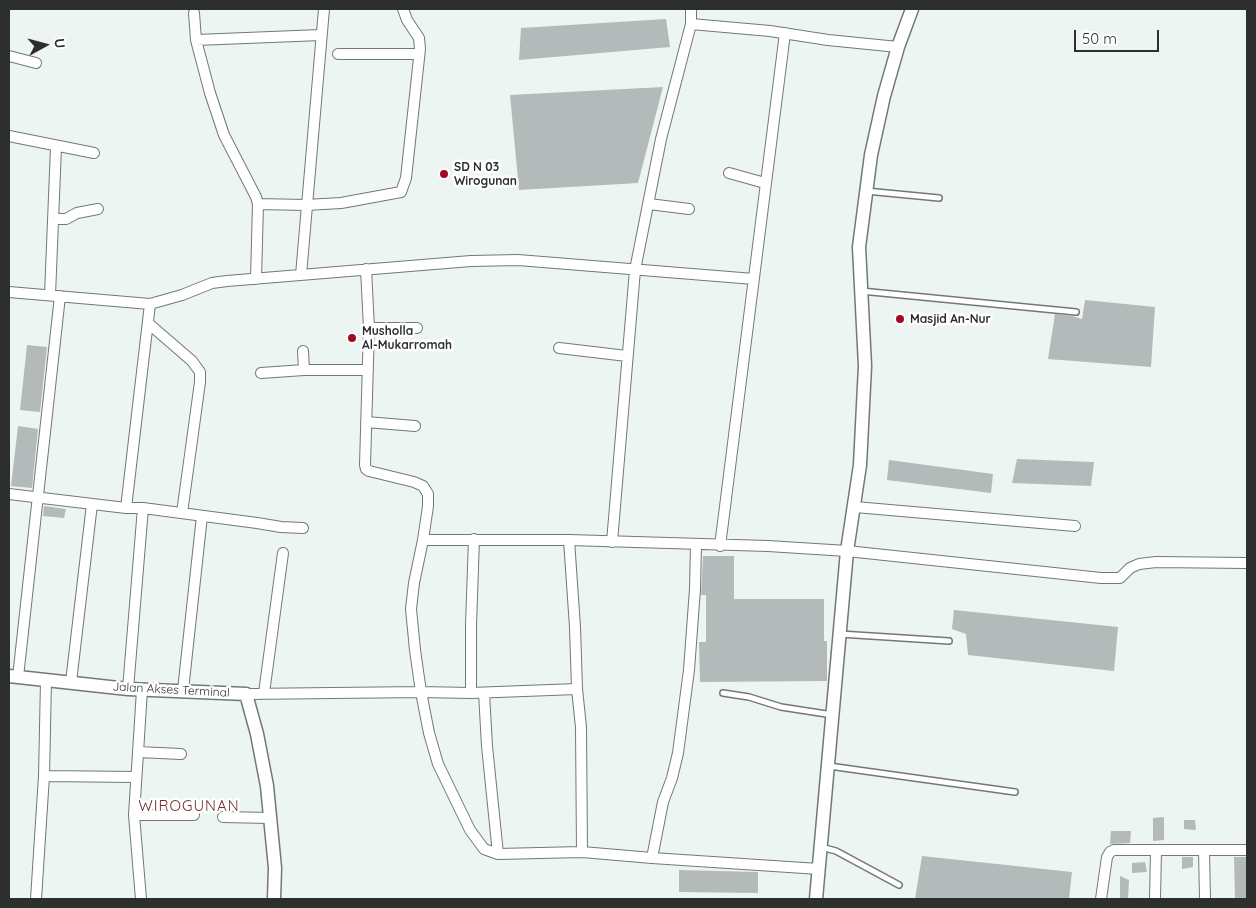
<!DOCTYPE html>
<style>
body{margin:0}
#map{position:relative;width:1256px;height:908px;overflow:hidden;background:#edf5f3;font-family:Quicksand,sans-serif}
canvas{display:block}
.frame{position:absolute;inset:0;border:10px solid #2c2f2e;pointer-events:none}
.north{position:absolute;left:20px;top:20px;width:50px;height:50px;-webkit-text-stroke:4px #fff;paint-order:stroke;rotate:83deg;font-size:14px;font-weight:700;line-height:20px;text-align:center;color:#2c2f2e}
.north::after{content:'';display:block;margin:auto;width:18px;height:22px;background:#2c2f2e;clip-path:polygon(50% 0,100% 100%,50% 72%,0 100%)}
.scale{position:absolute;left:1074px;top:30px;width:85px;height:22px;box-sizing:border-box;border:2px solid #2c2f2e;border-top:0;padding-left:6px;font-size:15px;line-height:18px;white-space:nowrap;color:#2c2f2e;-webkit-text-stroke:4px #fff;paint-order:stroke}
</style>
<div id="map">
<canvas width="1256" height="908"></canvas>
<div class="frame"></div>
<div class="north">U</div>
<div class="scale">50 m</div>
</div>
<script>
const ctx = document.querySelector('canvas').getContext('2d');
ctx.lineJoin = 'round';
function paint(path, color) { ctx.fillStyle = color; ctx.fill(path, 'evenodd'); }
const poly = rows => new Path2D(rows.map(r => 'M' + r).join(''));
function strokePath(path, color, width, dash) { ctx.strokeStyle = color; ctx.lineWidth = width; ctx.lineCap = dash ? 'butt' : 'round'; ctx.setLineDash(dash || []); ctx.stroke(path); }
function drawText(font, color, halo, rows, align = 'center') {
  ctx.font = font + ' Quicksand,sans-serif'; ctx.lineWidth = 5; ctx.setLineDash([]); ctx.textBaseline = 'middle'; ctx.strokeStyle = halo; ctx.fillStyle = color; for (const [text, x, y, turn = 0] of rows) {
    ctx.save(); ctx.translate(x, y); ctx.rotate((+turn || 0) * Math.PI / 180); ctx.textAlign = isNaN(turn) ? turn : align; if (halo) ctx.strokeText(text, 0, 0); ctx.fillText(text, 0, 0); ctx.restore();
  }
}
const building = poly([
 [666,19,670,47,519,60,521,28],
 [663,87,638,183,519,190,510,95],
 [1085,300,1155,307,1151,367,1048,359,1055,314,1072,316,1082,319],
 [27,345,47,347,40,412,20,410],
 [18,426,38,429,32,488,11,486],
 [1017,459,1094,462,1091,486,1012,483],
 [889,460,993,474,991,493,887,480],
 [44,506,66,509,64,518,43,516],
 [703,556,734,556,734,599,824,599,824,641,827,641,827,681,700,682,699,642,706,642,706,595,701,595],
 [954,610,1118,627,1114,671,968,655,966,634,952,629],
 [1164,817,1164,840,1153,841,1153,818],
 [1184,820,1195,820,1196,830,1184,829],
 [1111,831,1131,831,1130,843,1110,844],
 [922,856,1072,872,1069,899,915,899],
 [1182,857,1193,857,1193,867,1182,869],
 [1234,857,1247,857,1247,899,1235,899],
 [1145,862,1147,872,1132,873,1132,863],
 [679,870,758,872,758,893,679,892],
 [1120,876,1129,880,1128,899,1120,899]
]);
const service = poly([
 [866,191,939,198],
 [861,291,1076,312],
 [840,634,949,641],
 [723,693,749,697,781,707,833,715],
 [829,766,1015,792],
 [821,847,836,851,899,885]
]);
const minor = poly([
 [691,9,691,24,770,31,828,40,898,47],
 [194,13,196,40,210,93,224,135,256,197,258,204,256,279],
 [196,40,321,35],
 [338,54,419,54],
 [9,56,36,63],
 [9,136,94,153],
 [729,173,765,183],
 [258,204,306,205,341,203,401,192,406,178,420,49,419,38,407,20,403,9],
 [649,204,689,209],
 [53,219,66,219,77,213,98,209],
 [366,269,369,328,365,465,366,469,369,471,414,482,423,486,428,494,428,506,423,540],
 [301,275,324,9],
 [9,292,150,304,182,295,212,283,227,281,471,261,518,260,754,279],
 [50,295,56,147],
 [148,323,192,361,200,372,200,382,182,513],
 [369,328,417,328],
 [559,348,627,356],
 [303,351,304,370,368,370],
 [261,373,304,370],
 [366,422,415,426],
 [9,494,126,508,143,508,257,523,281,527,303,528],
 [855,507,1075,526],
 [126,508,150,304],
 [474,539,471,625,471,693,577,689],
 [569,540,575,627,577,689,581,727,582,852],
 [612,542,635,270,661,139,691,24],
 [720,546,785,33],
 [18,677,60,296],
 [71,682,92,504],
 [128,689,143,508],
 [183,690,202,516],
 [264,693,283,553],
 [471,693,421,692,429,733,438,764,470,830,484,849,498,854,582,852,652,858,663,802,672,778,678,753,689,670,695,589,696,545],
 [484,693,487,746,498,854],
 [246,694,421,692,415,650,411,609,414,583,423,540,569,540,768,546,847,551,1101,578,1120,578,1130,568,1139,564,1156,562,1247,563],
 [138,752,181,754],
 [44,776,136,777],
 [134,815,194,815],
 [223,817,270,818],
 [1204,850,1205,899],
 [652,858,819,869],
 [36,899,44,776,46,680],
 [141,899,134,815,142,690],
 [1101,899,1107,857,1110,852,1114,850,1247,850],
 [1155,899,1156,850]
]);
const tertiary = poly([
 [9,676,128,689,246,694,257,734,267,786,275,868,274,899],
 [816,899,847,551,860,465,865,366,859,247,871,155,884,96,898,47,912,9]
]);
const markers = [
 [444,174,5,"#a40824"],
 [900,319,5,"#a40824"],
 [352,338,5,"#a40824"]
];
const poiNames = [
 ["SD N 03",454,167],
 ["Wirogunan",454,181],
 ["Masjid An-Nur",910,319],
 ["Musholla",362,331],
 ["Al-Mukarromah",362,345]
];
const streetNames = [
 ["Jalan Akses Terminal",171,690,3]
];
const quarterNames = [
 ["WIROGUNAN",189,806]
];
paint(building, '#b3bab9');
strokePath(service, '#727876', 8);
strokePath(minor, '#727876', 12);
strokePath(tertiary, '#727876', 15);
strokePath(service, '#fff', 5);
strokePath(minor, '#fff', 10);
strokePath(tertiary, '#fff', 12);
for (const [x, y, r, color] of markers) { const dot = new Path2D(); dot.arc(x, y, r, 0, 2 * Math.PI); ctx.fillStyle = color; ctx.fill(dot); strokePath(dot, '#fff', 2); }
drawText('bold 12px', '#2c2f2e', '#fff', poiNames, 'left');
drawText('12px', '#2c2f2e', '#fff', streetNames);
ctx.letterSpacing = '1px';
drawText('15px', '#742d2e', '#fff', quarterNames);
ctx.letterSpacing = '0px';
</script>
